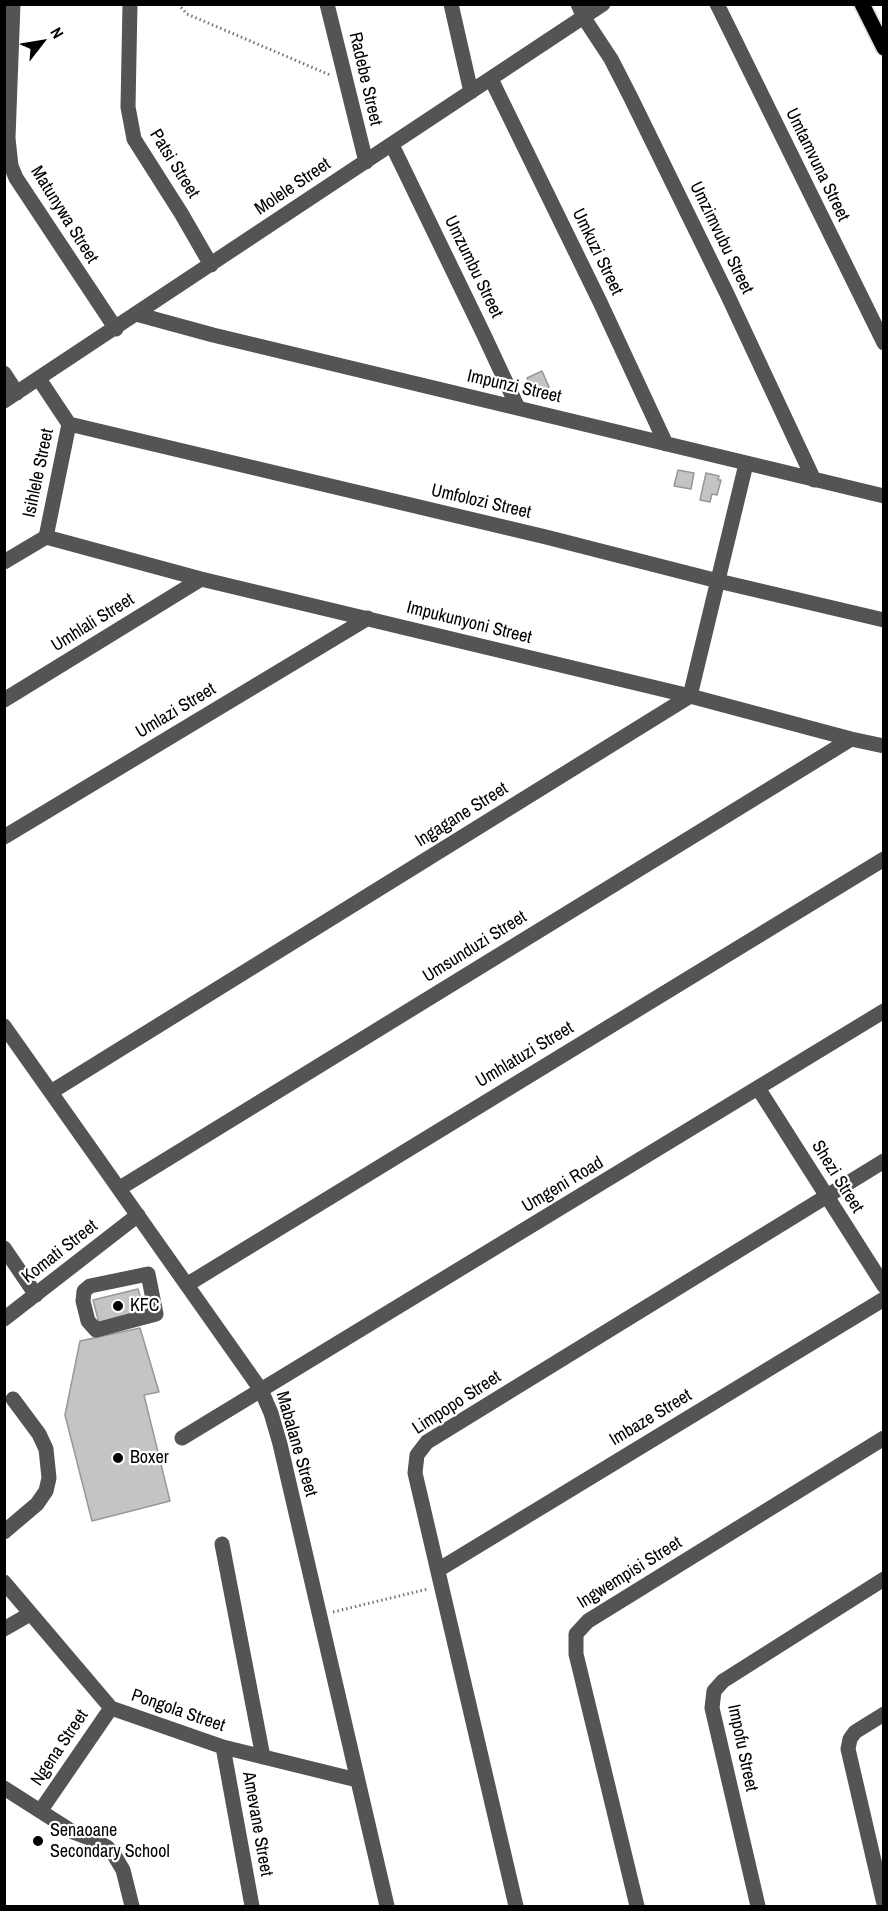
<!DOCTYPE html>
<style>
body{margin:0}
#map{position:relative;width:888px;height:1911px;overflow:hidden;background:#fff;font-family:"Archivo Narrow",sans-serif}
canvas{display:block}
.frame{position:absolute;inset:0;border:6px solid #000;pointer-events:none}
.north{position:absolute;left:12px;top:12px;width:60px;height:60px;-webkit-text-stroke:4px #fff;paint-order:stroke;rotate:59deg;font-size:16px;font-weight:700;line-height:24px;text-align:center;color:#000}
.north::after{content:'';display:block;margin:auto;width:21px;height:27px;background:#000;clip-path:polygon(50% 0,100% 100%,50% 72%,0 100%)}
</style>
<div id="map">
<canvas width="888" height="1911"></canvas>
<div class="frame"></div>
<div class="north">N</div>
</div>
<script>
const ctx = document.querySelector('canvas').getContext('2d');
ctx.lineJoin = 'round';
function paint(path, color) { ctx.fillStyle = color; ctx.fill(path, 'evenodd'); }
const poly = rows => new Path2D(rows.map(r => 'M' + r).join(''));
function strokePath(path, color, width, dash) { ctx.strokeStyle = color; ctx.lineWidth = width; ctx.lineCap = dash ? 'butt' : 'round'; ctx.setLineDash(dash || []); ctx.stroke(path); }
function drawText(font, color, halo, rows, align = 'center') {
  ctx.font = font + ' "Archivo Narrow",sans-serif'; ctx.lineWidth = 4.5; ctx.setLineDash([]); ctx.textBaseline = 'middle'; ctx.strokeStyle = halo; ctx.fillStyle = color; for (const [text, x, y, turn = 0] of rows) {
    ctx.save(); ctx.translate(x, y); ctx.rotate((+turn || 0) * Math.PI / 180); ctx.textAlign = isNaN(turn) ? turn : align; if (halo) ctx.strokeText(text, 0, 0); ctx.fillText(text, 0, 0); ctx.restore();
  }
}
const building = poly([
 [542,371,549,387,535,394,527,378,542,371],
 [678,470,694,473,691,489,674,486,678,470],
 [706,473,719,476,718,480,721,480,717,495,712,494,710,502,700,500,706,473],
 [138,1289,144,1312,99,1323,93,1300,138,1289],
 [140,1328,159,1392,144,1395,170,1501,92,1521,65,1415,80,1341,140,1328]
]);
const path = poly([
 [178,4,187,14,330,75],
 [333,1612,428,1589]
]);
const minor = poly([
 [13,4,8,138,11,166,16,178,116,329],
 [130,4,128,107,134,139,181,213,211,265],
 [327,4,366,162],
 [451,4,471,92],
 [578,4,584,18,611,59,630,96,727,294,814,480],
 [717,4,884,343],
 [491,79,600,302,666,444],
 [392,145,484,335,518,408],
 [136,314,213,335,884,496],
 [4,373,17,393],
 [4,401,603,4],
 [69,424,546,537,718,581,884,620],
 [46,537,201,579,690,696,851,739,884,746],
 [4,562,46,537,69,424,39,379],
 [4,700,201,579],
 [4,837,368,618],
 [4,1026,261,1390,271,1413,280,1444,387,1906],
 [758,1088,884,1286],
 [51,1092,690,696,746,464],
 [120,1188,851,739],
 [4,1248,36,1295],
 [148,1274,156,1314,96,1330,88,1321,83,1301,84,1291,90,1286,148,1274],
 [188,1284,884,859],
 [4,1319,138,1215],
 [182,1438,884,1011],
 [4,1532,37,1504,46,1491,49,1478,46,1449,39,1434,13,1399],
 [222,1544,263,1757],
 [438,1570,884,1299],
 [4,1582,111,1708,223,1747,357,1780],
 [4,1629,30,1614],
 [884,1714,855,1732,850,1739,848,1749,884,1904],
 [223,1747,252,1906],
 [4,1788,73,1832,92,1839,107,1847,113,1853,123,1870,132,1906],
 [41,1810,111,1708],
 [516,1906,415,1473,417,1455,427,1442,884,1161],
 [637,1906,576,1654,576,1634,588,1621,884,1438],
 [758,1906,712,1708,714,1691,723,1681,884,1579]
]);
const major = poly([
 [862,4,884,48]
]);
const markers = [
 [118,1306,6,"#000"],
 [118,1458,6,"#000"],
 [38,1841,6,"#000"]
];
const streetNames = [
 ["Radebe Street",365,79,77],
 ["Patsi Street",174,164,58],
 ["Umtamvuna Street",817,165,64],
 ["Molele Street",293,187,-34],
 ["Matunywa Street",64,215,58],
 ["Umzimvubu Street",721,238,64],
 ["Umkuzi Street",597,252,64],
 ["Umzumbu Street",473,267,64],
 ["Impunzi Street",514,387,13],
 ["Isihlele Street",39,473,-78],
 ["Umfolozi Street",481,502,13],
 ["Umhlali Street",93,623,-32],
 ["Impukunyoni Street",469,623,14],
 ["Umlazi Street",176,711,-31],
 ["Ingagane Street",462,815,-32],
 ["Umsunduzi Street",475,947,-32],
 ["Umhlatuzi Street",525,1055,-31],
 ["Shezi Street",837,1177,58],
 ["Umgeni Road",563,1185,-31],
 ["Komati Street",60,1252,-38],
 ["Limpopo Street",457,1403,-33],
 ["Imbaze Street",651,1418,-31],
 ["Mabalane Street",296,1444,74],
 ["Ingwempisi Street",630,1573,-32],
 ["Pongola Street",178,1711,19],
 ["Ngena Street",60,1748,-56],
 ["Impofu Street",742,1748,78],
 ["Amevane Street",257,1824,80]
];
const poiNames = [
 ["KFC",130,1306],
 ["Boxer",130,1458],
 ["Senaoane",50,1831],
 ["Secondary School",50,1852]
];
paint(building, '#c4c4c4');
strokePath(building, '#989898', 1.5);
strokePath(major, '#dbdbdb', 18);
strokePath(path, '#767676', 3, [1.5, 3]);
strokePath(minor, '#545454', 15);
strokePath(major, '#000', 15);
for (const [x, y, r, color] of markers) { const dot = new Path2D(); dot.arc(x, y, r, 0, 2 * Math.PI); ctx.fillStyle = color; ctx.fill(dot); strokePath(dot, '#fff', 2); }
drawText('18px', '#000', '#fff', streetNames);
drawText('18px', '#000', '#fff', poiNames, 'left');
</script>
